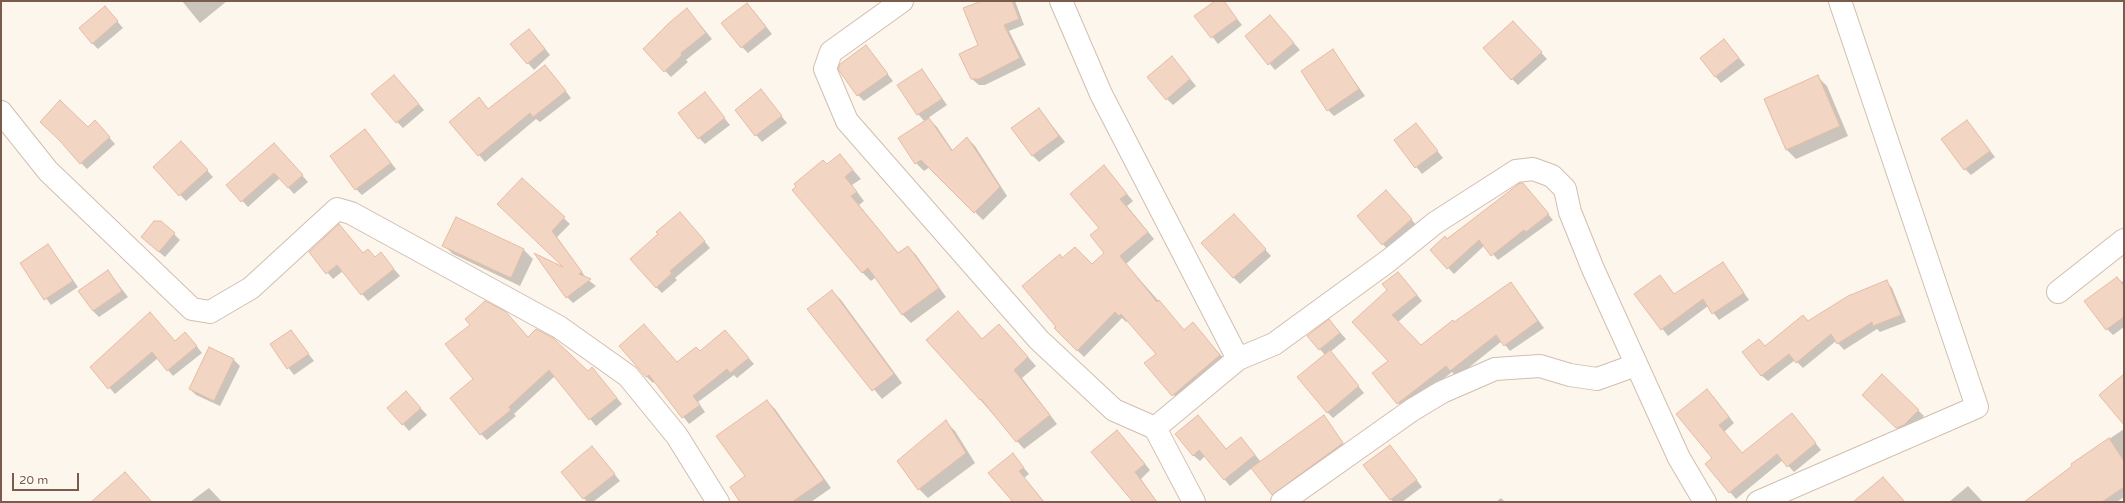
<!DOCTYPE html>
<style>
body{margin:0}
#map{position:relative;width:2125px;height:503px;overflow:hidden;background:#fdf6ec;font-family:"Varela Round",sans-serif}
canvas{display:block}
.frame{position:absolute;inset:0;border:2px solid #7a5c4d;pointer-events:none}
.scale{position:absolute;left:12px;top:473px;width:67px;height:18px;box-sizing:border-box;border:2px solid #7a5c4d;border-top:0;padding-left:5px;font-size:12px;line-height:14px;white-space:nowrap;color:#7a5c4d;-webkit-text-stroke:3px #fffaf3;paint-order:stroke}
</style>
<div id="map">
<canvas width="2125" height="503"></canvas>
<div class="frame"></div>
<div class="scale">20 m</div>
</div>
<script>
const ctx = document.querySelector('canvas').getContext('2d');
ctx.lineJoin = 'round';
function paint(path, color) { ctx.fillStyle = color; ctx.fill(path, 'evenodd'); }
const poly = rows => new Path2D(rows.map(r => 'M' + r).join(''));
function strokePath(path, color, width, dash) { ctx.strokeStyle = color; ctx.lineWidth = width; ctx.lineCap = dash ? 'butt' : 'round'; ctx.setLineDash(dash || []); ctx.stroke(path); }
const shadow = poly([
 [182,1,227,1,200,23],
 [984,1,1015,1,1024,25,1009,31,1026,65,985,85,979,85,972,79,979,45],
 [1216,1,1223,1,1242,25,1218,44,1196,16],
 [753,10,772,34,748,53,742,47],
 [111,14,123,28,98,49,92,43],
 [693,16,712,39,686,60,688,62,671,77,644,49],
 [1270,16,1300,50,1275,70,1246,36],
 [1519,28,1547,59,1518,85,1512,79],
 [535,36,550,55,534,70,511,44],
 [1724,40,1745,65,1721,83,1715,76],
 [866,46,893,81,864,101,858,95],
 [1333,51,1365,96,1334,116,1328,110],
 [1178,64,1196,86,1173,105,1167,99],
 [922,70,947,105,928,118,937,127,953,151,967,138,975,146,1007,196,983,220,930,167,924,171,916,163,925,122,918,114],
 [551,72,571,98,540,122,536,119,485,162,451,122,485,105,489,110],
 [1818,77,1827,86,1848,136,1796,159,1787,150,1765,100],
 [400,82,424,110,403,128,397,122],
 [761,91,787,123,762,142,736,111],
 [705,94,730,125,705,144,699,138],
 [1039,109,1065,142,1039,162,1032,155],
 [1967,121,1995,157,1971,175,1965,169],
 [1416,124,1443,158,1422,174,1395,140],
 [88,128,101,128,115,144,87,169,81,163],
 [365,130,396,169,362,195,356,189],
 [187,148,213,177,186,201,154,167],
 [280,150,308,182,294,194,280,178,248,207,228,185],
 [840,155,861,179,852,185,864,201,859,205,899,254,908,247,916,255,946,297,911,323,903,315,876,277,871,281,863,273,794,190],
 [1110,174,1133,201,1127,206,1154,239,1126,264,1185,331,1199,331,1227,362,1180,402,1146,364,1157,354,1128,320,1126,322,1122,318,1084,357,1055,328,1063,259,1092,265,1105,254,1100,228],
 [522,179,570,224,557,237,587,279,596,286,573,303,567,297,567,269],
 [1523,184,1553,220,1498,260,1485,245,1454,274,1431,250],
 [1392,197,1417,226,1389,251,1358,216],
 [456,218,524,250,533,259,520,286,453,254,444,246],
 [686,219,710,248,675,278,677,280,662,293,656,287],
 [1240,221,1271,256,1240,284,1233,277],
 [174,234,180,240,165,257,148,243],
 [48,245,78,287,51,305,21,264],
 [310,252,364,254,375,258,381,254,400,276,368,301,343,271,333,279],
 [1723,263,1749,300,1719,320,1708,306,1668,336,1636,295,1660,276,1675,295],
 [108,271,128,297,99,317,93,311],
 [2117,278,2122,282,2124,280,2124,327,2113,335,2107,329],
 [1404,279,1422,301,1398,322,1421,347,1511,283,1544,328,1510,351,1502,341,1457,377,1452,372,1404,410,1374,374,1390,361,1353,322],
 [1886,281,1892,288,1906,322,1880,332,1877,329,1844,350,1836,341,1803,368,1795,360,1768,381,1761,375,1759,340,1766,347],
 [832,291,841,300,902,383,882,399,808,309],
 [1329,320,1346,339,1330,352,1364,393,1333,418,1327,412,1325,355,1308,336],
 [966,321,983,340,1007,333,1036,366,1022,378,1057,424,1024,449,927,340],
 [291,331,314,361,294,375,271,345],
 [528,338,588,373,592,369,622,404,596,426,555,376,514,414,516,416,487,440,481,434],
 [731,338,754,364,737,378,734,375,698,402,705,412,689,424,655,381,653,383,647,377,621,346,677,363],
 [191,339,202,353,173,376,158,358,115,394,91,367,175,341],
 [210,349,234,360,240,366,220,406,196,395,190,389],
 [1882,376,1924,416,1910,431,1903,434,1863,395],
 [1713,396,1734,423,1724,432,1743,454,1798,421,1821,450,1794,472,1783,460,1736,499,1706,464,1713,458],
 [412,399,427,415,409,431,389,408],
 [767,401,775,409,831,488,811,502,742,502],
 [1198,417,1227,450,1247,445,1261,462,1324,417,1348,450,1279,501,1252,468,1230,486,1205,456,1200,461,1193,455],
 [946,422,955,431,975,463,928,498,919,489],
 [2124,429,2124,497,2117,502,2026,502,2074,466,2072,464],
 [1123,437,1150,470,1141,479,1157,502,1134,502],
 [1390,446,1422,487,1402,502,1393,502,1364,465],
 [598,454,620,481,593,502,587,502,562,472],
 [1013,455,1029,474,1024,478,1044,502,1015,502],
 [1968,486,1983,502,1949,502],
 [209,488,222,502,190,502],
 [1501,498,1505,502,1496,502]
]);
const building = poly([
 [982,1,1012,1,1019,19,1004,25,1020,58,979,79,971,79,959,54,978,45,963,8,982,1],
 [1215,1,1224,1,1237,19,1211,38,1194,16,1215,1],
 [747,3,766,27,741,48,721,23,747,3],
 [105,6,118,21,92,44,79,28,105,6],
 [687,8,706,33,681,53,682,55,664,72,643,49,670,22,687,8],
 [1270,15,1294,43,1268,65,1245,36,1270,15],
 [1513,21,1542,52,1511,80,1483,48,1513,21],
 [529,29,545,49,527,64,510,44,529,29],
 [1724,39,1739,58,1715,77,1700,58,1724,39],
 [866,45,888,74,857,96,838,69,840,64,866,45],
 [1333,49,1359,89,1327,111,1301,71,1333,49],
 [1172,56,1190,79,1166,100,1147,77,1172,56],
 [545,65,566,91,533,117,530,113,478,156,449,122,479,97,488,109,545,65],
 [922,69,942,99,917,115,897,85,922,69],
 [394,75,419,104,396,123,371,94,394,75],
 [1818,75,1840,126,1786,150,1764,99,1818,75],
 [761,89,782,116,755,136,735,110,761,89],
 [705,92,725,118,698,139,678,113,705,92],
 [60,100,88,127,95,120,110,137,80,164,60,141,40,122,60,100],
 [1039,108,1059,136,1032,156,1011,128,1039,108],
 [929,118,952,151,967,137,1000,187,974,213,921,160,915,164,898,138,929,118],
 [1967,120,1990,151,1964,170,1941,139,1967,120],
 [1416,123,1438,151,1415,168,1394,140,1416,123],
 [365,129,391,163,355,190,330,156,365,129],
 [181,141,208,170,179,196,153,167,181,141],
 [274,143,303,175,288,188,274,173,241,202,226,185,274,143],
 [840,154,853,170,845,177,857,192,851,196,898,253,908,246,939,288,902,315,868,268,862,273,792,190,796,187,794,184,823,160,827,164,840,154],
 [1104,165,1127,194,1120,199,1148,232,1120,256,1157,302,1159,300,1184,330,1193,322,1220,355,1172,396,1144,363,1156,354,1121,314,1119,316,1115,312,1077,351,1054,328,1056,327,1022,286,1060,254,1062,258,1075,247,1092,264,1104,253,1090,235,1099,228,1070,194,1104,165],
 [522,178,565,217,552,231,582,272,579,274,591,279,566,298,534,253,563,267,497,204,522,178],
 [1520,183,1523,183,1549,214,1526,232,1524,230,1491,256,1479,240,1447,269,1430,250,1445,236,1447,239,1520,183],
 [1386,190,1412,219,1382,245,1357,216,1386,190],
 [680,212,705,241,670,271,672,273,656,288,630,259,658,234,656,232,680,212],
 [1234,214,1266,249,1233,278,1201,243,1234,214],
 [456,217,524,249,511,278,442,246,456,217],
 [154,221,161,221,175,233,159,252,141,237,154,221],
 [339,224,363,253,368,249,375,257,381,252,394,269,361,295,337,265,326,274,309,252,339,224],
 [48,244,73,281,44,300,20,263,48,244],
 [1723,262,1744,293,1712,314,1703,299,1661,330,1634,294,1660,275,1674,294,1723,262],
 [108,270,122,291,93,311,78,291,108,270],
 [1398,272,1417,295,1392,315,1421,345,1453,320,1454,322,1511,282,1538,321,1504,346,1496,335,1450,371,1446,366,1397,404,1372,373,1388,361,1352,322,1387,290,1382,284,1398,272],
 [2117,277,2124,286,2124,317,2106,330,2084,301,2117,277],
 [1887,280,1901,315,1873,326,1872,322,1837,344,1831,334,1796,363,1789,354,1761,376,1742,352,1759,339,1765,346,1803,315,1808,321,1848,296,1887,280],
 [832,290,894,374,872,391,807,309,832,290],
 [485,301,505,311,528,337,536,329,553,338,588,371,592,367,617,398,589,420,549,370,509,407,511,410,480,435,450,398,473,379,445,344,470,325,465,319,485,301],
 [958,311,982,339,999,324,1028,357,1014,370,1050,415,1016,442,981,399,980,400,926,340,958,311],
 [150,312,175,341,185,332,197,346,167,371,152,352,108,389,90,367,150,312],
 [1329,319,1340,333,1319,350,1307,336,1329,319],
 [644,324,677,362,696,347,700,351,725,330,749,358,730,373,727,369,693,396,700,405,682,418,649,375,646,377,619,346,644,324],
 [291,330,309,354,287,369,270,344,291,330],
 [209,347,234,359,214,401,189,389,209,347],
 [1330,350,1359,386,1327,413,1297,377,1330,350],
 [1882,374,1919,410,1904,425,1896,428,1862,395,1882,374],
 [2124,374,2124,425,2099,395,2124,374],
 [1707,389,1729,417,1719,425,1742,453,1792,413,1816,443,1787,467,1777,454,1729,493,1705,464,1712,458,1676,414,1707,389],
 [406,391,421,408,402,425,387,408,406,391],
 [767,400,824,480,792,502,740,502,730,487,745,476,716,436,767,400],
 [1198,415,1226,449,1241,437,1255,455,1224,480,1199,450,1193,456,1175,434,1198,415],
 [1324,415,1343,443,1272,495,1251,468,1324,415],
 [946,420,966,453,918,490,897,461,946,420],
 [1117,430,1145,464,1135,472,1157,502,1133,502,1091,452,1117,430],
 [2109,438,2124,461,2124,487,2102,502,2024,502,2072,466,2071,464,2109,438],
 [1390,445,1417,480,1390,500,1363,465,1390,445],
 [592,446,615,474,583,499,561,472,592,446],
 [1013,453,1024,468,1019,471,1044,502,1013,502,988,473,1013,453],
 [125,472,152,502,91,502,125,472],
 [1883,477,1905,502,1853,502,1883,477]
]);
const minor = poly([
 [902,1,831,52,825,69,847,121,1039,340,1114,410,1155,428,1194,502],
 [1061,1,1101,94,1238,359],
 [1,112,48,171,192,309,210,312,251,288,337,209,351,213,559,327,628,376,677,436,718,502],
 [2058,292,2124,240],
 [1155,428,1238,359,1274,344,1388,261,1435,223,1516,171,1533,169,1552,176,1565,189,1570,212,1593,269,1679,458,1705,502],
 [1282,502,1412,410,1442,392,1495,369,1540,366,1570,375,1597,379,1636,365],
 [1758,502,1977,407,1840,1]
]);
paint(shadow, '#0003');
paint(building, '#f3d5c3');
strokePath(building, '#e6bba3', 1);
strokePath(minor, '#d1beb0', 24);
strokePath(minor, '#fff', 22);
</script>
